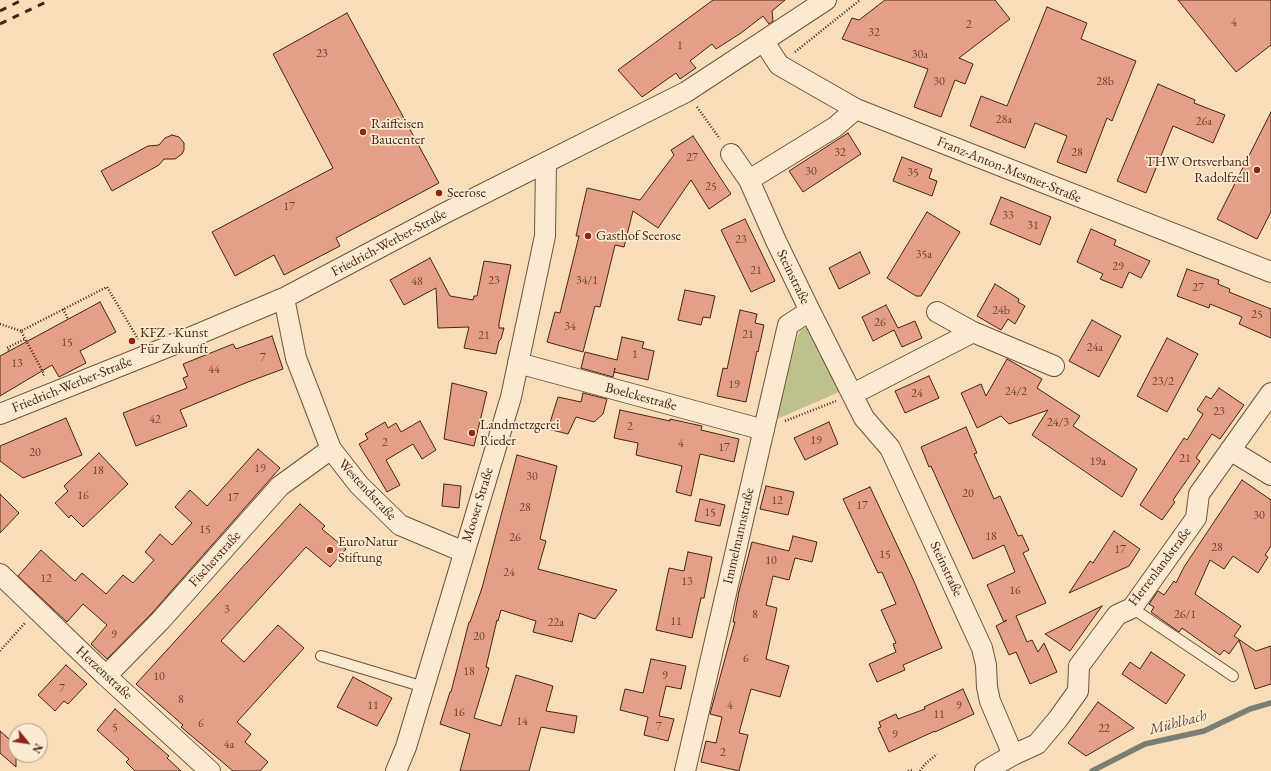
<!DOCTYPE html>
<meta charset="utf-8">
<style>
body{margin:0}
#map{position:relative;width:1271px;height:771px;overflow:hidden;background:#f7deb8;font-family:"EB Garamond",serif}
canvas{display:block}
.north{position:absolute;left:8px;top:723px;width:40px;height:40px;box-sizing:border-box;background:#faead1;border:1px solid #b19b86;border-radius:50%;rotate:120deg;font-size:11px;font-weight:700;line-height:16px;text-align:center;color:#442416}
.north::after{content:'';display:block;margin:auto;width:14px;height:18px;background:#8f2418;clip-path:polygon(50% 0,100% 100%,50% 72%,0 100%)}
</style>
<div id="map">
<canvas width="1271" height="771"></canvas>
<div class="north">N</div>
</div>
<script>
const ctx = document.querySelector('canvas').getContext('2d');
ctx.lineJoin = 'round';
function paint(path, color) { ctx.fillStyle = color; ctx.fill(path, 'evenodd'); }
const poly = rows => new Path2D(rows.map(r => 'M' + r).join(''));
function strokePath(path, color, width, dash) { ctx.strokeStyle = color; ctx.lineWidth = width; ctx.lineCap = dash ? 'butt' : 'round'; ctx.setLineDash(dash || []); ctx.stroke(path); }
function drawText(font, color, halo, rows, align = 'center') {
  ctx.font = font + ' "EB Garamond",serif'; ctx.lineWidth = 3.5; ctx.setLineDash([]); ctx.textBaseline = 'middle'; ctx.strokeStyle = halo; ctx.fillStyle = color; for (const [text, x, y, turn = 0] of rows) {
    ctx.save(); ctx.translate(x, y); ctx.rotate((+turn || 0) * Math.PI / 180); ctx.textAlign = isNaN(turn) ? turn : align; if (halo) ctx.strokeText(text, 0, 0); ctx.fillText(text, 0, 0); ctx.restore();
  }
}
const green = poly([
 [808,327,846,389,777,419,776,412,798,335,801,330]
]);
const stream = poly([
 [1092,771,1145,744,1204,731,1250,709,1271,703]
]);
const building = poly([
 [713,0,785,0,772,11,773,21,769,24,763,16,741,33,716,49,712,44,690,61,696,68,680,79,676,73,642,97,618,70,713,0],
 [885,0,995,0,1010,19,959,58,973,64,965,84,955,80,941,117,914,107,928,69,842,39,852,18,859,20,885,0],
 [1178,0,1271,0,1271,45,1236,72,1178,0],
 [1047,7,1087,23,1081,39,1136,61,1112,121,1107,118,1086,173,1057,162,1067,136,1035,123,1025,148,970,126,981,96,1007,106,1047,7],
 [347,13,439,183,336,238,340,246,284,275,274,255,235,276,212,232,333,168,273,54,347,13],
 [1158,84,1195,100,1194,103,1225,115,1213,143,1173,126,1146,193,1117,181,1158,84],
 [1271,112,1271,212,1257,239,1217,219,1271,112],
 [848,133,861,154,803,192,789,171,848,133],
 [172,135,179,137,184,143,184,150,182,154,175,159,164,159,159,165,112,191,101,171,148,146,159,145,165,138,172,135],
 [693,136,731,194,709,209,691,180,658,228,633,211,624,247,615,245,600,307,595,306,583,352,547,342,555,312,560,313,579,236,576,236,587,188,640,200,674,155,671,150,693,136],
 [902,157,932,169,929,178,937,181,932,196,893,181,902,157],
 [1001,197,1051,217,1040,245,990,224,1001,197],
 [927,212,960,232,921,296,916,296,887,278,927,212],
 [745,219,775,281,751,292,721,230,745,219],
 [1091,229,1116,240,1114,245,1150,261,1141,278,1129,272,1122,288,1100,279,1103,274,1077,262,1091,229],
 [860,252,870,273,839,289,829,268,860,252],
 [430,258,450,296,473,300,474,296,477,296,484,261,511,265,499,323,499,328,504,328,501,339,499,341,496,354,464,348,469,327,438,328,436,288,404,305,390,280,430,258],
 [1187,269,1219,280,1218,284,1230,289,1229,292,1271,309,1271,338,1239,324,1242,317,1210,304,1209,308,1177,296,1187,269],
 [995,284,1019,299,1018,302,1025,306,1015,324,1008,319,1001,330,977,316,995,284],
 [685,290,715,296,710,318,703,317,701,325,678,320,685,290],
 [100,302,116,332,80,351,86,363,59,377,52,365,0,396,0,356,100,302],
 [886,305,898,328,915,321,922,338,902,347,894,330,873,341,862,317,886,305],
 [740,310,757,314,755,323,764,325,758,352,757,351,746,402,717,396,723,368,727,369,740,310],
 [1092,320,1121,336,1099,377,1069,361,1092,320],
 [272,336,283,369,248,382,180,410,187,426,136,446,123,413,187,388,183,378,188,376,183,364,233,344,236,349,272,336],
 [622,337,644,342,642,348,654,351,648,380,614,372,615,368,613,377,581,368,585,352,617,360,622,337],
 [1167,338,1198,354,1167,412,1137,396,1167,338],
 [1007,359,1042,379,1037,388,1080,416,1073,426,1137,469,1122,497,1032,435,1048,410,1009,424,1001,416,977,428,961,393,981,384,986,396,1007,359],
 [929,376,939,398,905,413,895,391,929,376],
 [452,383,487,392,474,446,444,439,452,383],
 [1219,388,1244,405,1220,439,1212,434,1196,458,1200,461,1173,500,1175,502,1162,520,1140,505,1184,438,1187,440,1203,414,1197,410,1206,396,1211,399,1219,388],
 [583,393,607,399,603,414,594,422,576,417,568,434,548,429,558,397,581,402,583,393],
 [620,410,670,421,670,419,702,426,701,430,739,439,734,462,700,454,691,496,676,492,682,466,636,455,638,443,614,438,620,410],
 [66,418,82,455,23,478,0,461,0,446,66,418],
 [420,421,436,450,422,459,413,444,386,460,400,485,387,492,359,444,368,439,365,434,385,422,388,428,396,423,401,432,420,421],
 [829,422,838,444,805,460,794,438,829,422],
 [966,427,977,453,974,454,994,499,1000,496,1018,536,1022,535,1029,550,1023,553,1046,603,1016,616,1027,642,1032,640,1038,652,1044,643,1057,672,1030,684,1016,652,1009,655,996,626,1007,620,1004,622,987,585,1015,572,1004,545,973,559,931,466,929,467,921,447,966,427],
 [258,449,280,468,152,613,107,659,91,644,107,625,83,604,67,622,18,576,41,550,75,581,82,573,106,594,123,575,133,583,154,560,145,552,160,534,172,545,192,523,175,507,190,490,207,506,258,449],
 [99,453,128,484,83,527,71,515,69,518,55,503,68,491,64,486,99,453],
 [517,455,557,466,540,539,546,541,538,569,617,590,595,619,579,613,572,642,533,632,536,621,501,610,498,621,497,620,486,667,489,668,474,718,501,726,516,675,553,686,546,711,577,716,574,733,541,727,529,771,460,771,470,734,440,724,450,692,451,692,469,622,470,622,482,588,517,455],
 [1242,480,1271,500,1271,546,1265,555,1268,557,1258,573,1233,556,1224,569,1210,560,1195,594,1241,626,1234,636,1256,651,1271,646,1271,684,1255,689,1239,640,1229,654,1224,650,1220,655,1182,628,1179,632,1151,612,1154,607,1149,604,1158,591,1164,595,1174,581,1176,583,1184,567,1242,480],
 [444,484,461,486,459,508,442,506,444,484],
 [766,486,794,492,788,515,760,509,766,486],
 [870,487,913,579,942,648,903,665,905,670,877,682,869,664,896,652,893,644,896,643,881,610,896,604,882,572,878,573,843,499,870,487],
 [0,494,19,513,0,533,0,494],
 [700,499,725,505,720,526,695,521,700,499],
 [300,504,325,526,322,529,346,549,330,567,306,547,221,641,244,662,278,625,304,648,237,722,251,734,245,742,268,762,260,771,233,771,181,727,183,725,136,684,300,504],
 [1114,531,1140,549,1129,566,1069,593,1090,561,1093,563,1114,531],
 [793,536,817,542,812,562,795,558,789,580,773,576,766,605,777,608,766,659,789,666,780,697,751,689,739,733,748,735,739,771,701,762,706,741,716,743,722,717,710,714,735,622,733,622,739,591,752,542,789,551,793,536],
 [688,552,712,557,704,598,701,598,692,638,656,630,669,568,684,571,688,552],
 [1102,606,1070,651,1045,634,1102,606],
 [1151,652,1185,675,1166,704,1122,674,1130,662,1140,669,1151,652],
 [651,659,686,666,681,689,666,686,659,716,674,719,668,741,644,735,648,717,620,710,625,689,643,693,651,659],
 [66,665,87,684,68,704,64,701,55,711,38,695,66,665],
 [353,677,392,698,377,726,337,707,353,677],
 [963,689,974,714,935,732,935,731,889,752,878,728,881,727,879,722,896,714,898,719,925,709,924,707,963,689],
 [1098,702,1134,728,1086,756,1068,743,1098,702],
 [115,709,169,756,167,758,181,771,135,771,126,762,129,759,97,730,115,709],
 [0,731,16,745,16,767,0,753,0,731]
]);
const path = poly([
 [795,52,860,0],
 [697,107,720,139],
 [63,309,68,319],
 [0,324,21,331],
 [9,350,7,348,25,339],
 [43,375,44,374,21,331,107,287,138,339],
 [785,421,836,401],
 [0,651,25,623],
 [908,771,910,770,913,771],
 [920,771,925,764,937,754]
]);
const service = poly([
 [1132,608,1233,676],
 [321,656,424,687]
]);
const minor = poly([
 [764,42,779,65,856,109,1271,272],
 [731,154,749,180,776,241,810,311,864,418,890,448,982,648,986,665,987,687,990,701,1013,755],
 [749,180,835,127,856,109],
 [284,298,296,358,331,449,359,485,400,525,464,552],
 [937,312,973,332],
 [518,363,764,430],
 [853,394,973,332,1054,366],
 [0,414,175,344,284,298,447,212,686,92,826,0],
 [1230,450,1271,475],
 [0,574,106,676,210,771],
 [106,676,161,620,280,486,331,449],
 [396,771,406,747,511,397,545,236,546,163],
 [685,771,788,325,810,311],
 [985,771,1013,755,1037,744,1058,719,1078,691,1079,666,1117,615,1132,608,1196,518,1199,494,1271,393]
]);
const rail = poly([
 [0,11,22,0],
 [0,24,50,0]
]);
const markers = [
 [363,132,4,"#8f2418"],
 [1257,170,4,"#8f2418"],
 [439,193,4,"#8f2418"],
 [588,236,4,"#8f2418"],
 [132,341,4,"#8f2418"],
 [472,433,4,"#8f2418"],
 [330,550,4,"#8f2418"]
];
const numberNames = [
 ["4",1234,23],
 ["2",969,25],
 ["32",874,33],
 ["1",680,46],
 ["23",322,54],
 ["30a",920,55],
 ["30",939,82],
 ["28b",1105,82],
 ["28a",1004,120],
 ["26a",1204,122],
 ["32",840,153],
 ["28",1077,153],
 ["27",692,158],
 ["30",811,172],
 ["35",913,173],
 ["25",711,187],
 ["17",289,207],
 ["33",1008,216],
 ["31",1033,226],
 ["23",741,240],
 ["35a",924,255],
 ["29",1118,267],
 ["21",756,271],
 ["23",494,281],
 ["34/1",587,281],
 ["48",417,282],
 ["27",1198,288],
 ["24b",1001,311],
 ["25",1257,315],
 ["26",880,323],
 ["34",570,327],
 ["21",748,335],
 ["21",484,336],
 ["15",67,343],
 ["24a",1095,348],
 ["1",635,355],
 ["7",263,358],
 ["13",17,364],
 ["44",214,370],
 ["23/2",1163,382],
 ["19",734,385],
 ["24/2",1016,392],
 ["24",917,394],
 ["23",1219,412],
 ["42",155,420],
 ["24/3",1058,423],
 ["2",630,427],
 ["19",816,441],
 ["2",385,443],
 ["4",681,444],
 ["17",724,448],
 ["20",35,453],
 ["21",1185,459],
 ["19a",1098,462],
 ["19",260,469],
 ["18",98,471],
 ["30",532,477],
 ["20",968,494],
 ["16",83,496],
 ["17",233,498],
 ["12",777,501],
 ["17",862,506],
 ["28",525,508],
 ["15",710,513],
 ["30",1259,516],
 ["15",205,530],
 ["18",991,537],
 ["26",515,538],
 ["28",1217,548],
 ["17",1120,550],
 ["15",885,555],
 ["10",771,561],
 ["24",509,573],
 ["12",46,579],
 ["13",687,582],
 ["16",1015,591],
 ["3",227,610],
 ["8",755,615],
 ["26/1",1185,615],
 ["11",676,622],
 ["22a",556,623],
 ["9",114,635],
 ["20",479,637],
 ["6",746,659],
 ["18",469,672],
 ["9",665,676],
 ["10",159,677],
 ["7",62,689],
 ["8",181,700],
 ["11",373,706],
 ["4",730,706],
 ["9",959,706],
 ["16",459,713],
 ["11",939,715],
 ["14",522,722],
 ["6",201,724],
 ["7",659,727],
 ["5",115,728],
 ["22",1104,729],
 ["9",895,735],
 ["4a",229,745],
 ["2",723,753]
];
const poiNames = [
 ["Raiffeisen",371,124],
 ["Baucenter",371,140],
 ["THW Ortsverband",1249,162,"right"],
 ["Radolfzell",1249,178,"right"],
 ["Seerose",447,193],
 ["Gasthof Seerose",596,236],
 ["KFZ - Kunst",140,333],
 ["Für Zukunft",140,349],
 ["Landmetzgerei",480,425],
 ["Rieder",480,441],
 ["EuroNatur",338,542],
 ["Stiftung",338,558]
];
const streetNames = [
 ["Franz-Anton-Mesmer-Straße",1009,170,22],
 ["Friedrich-Werber-Straße",389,243,-28],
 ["Steinstraße",793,277,64],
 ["Friedrich-Werber-Straße",72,385,-22],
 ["Boelckestraße",641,397,15],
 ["Westendstraße",367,490,47],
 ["Mooser Straße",478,505,-73],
 ["Immelmannstraße",739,536,-77],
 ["Fischerstraße",215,559,-48],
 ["Herrenlandstraße",1160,567,-53],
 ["Steinstraße",946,569,65],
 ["Herzenstraße",104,673,43]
];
const waterNames = [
 ["Mühlbach",1178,723,-15]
];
paint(green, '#bfc18d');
strokePath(stream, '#7a7f75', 5.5);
paint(building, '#e59f87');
strokePath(building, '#442416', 1);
strokePath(service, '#71523e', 12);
strokePath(minor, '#71523e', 22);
strokePath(path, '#442416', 2.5, [1, 2]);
strokePath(service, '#faead1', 10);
strokePath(minor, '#faead1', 20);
strokePath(rail, '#442416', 3, [7, 7]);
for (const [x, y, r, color] of markers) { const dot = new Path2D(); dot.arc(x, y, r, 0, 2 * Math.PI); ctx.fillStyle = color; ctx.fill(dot); strokePath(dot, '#faead1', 1.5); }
drawText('12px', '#6c4332', null, numberNames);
drawText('14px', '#442416', '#faead1', poiNames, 'left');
drawText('14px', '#442416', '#faead1', streetNames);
drawText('italic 15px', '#5a4a3e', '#faead1', waterNames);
</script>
